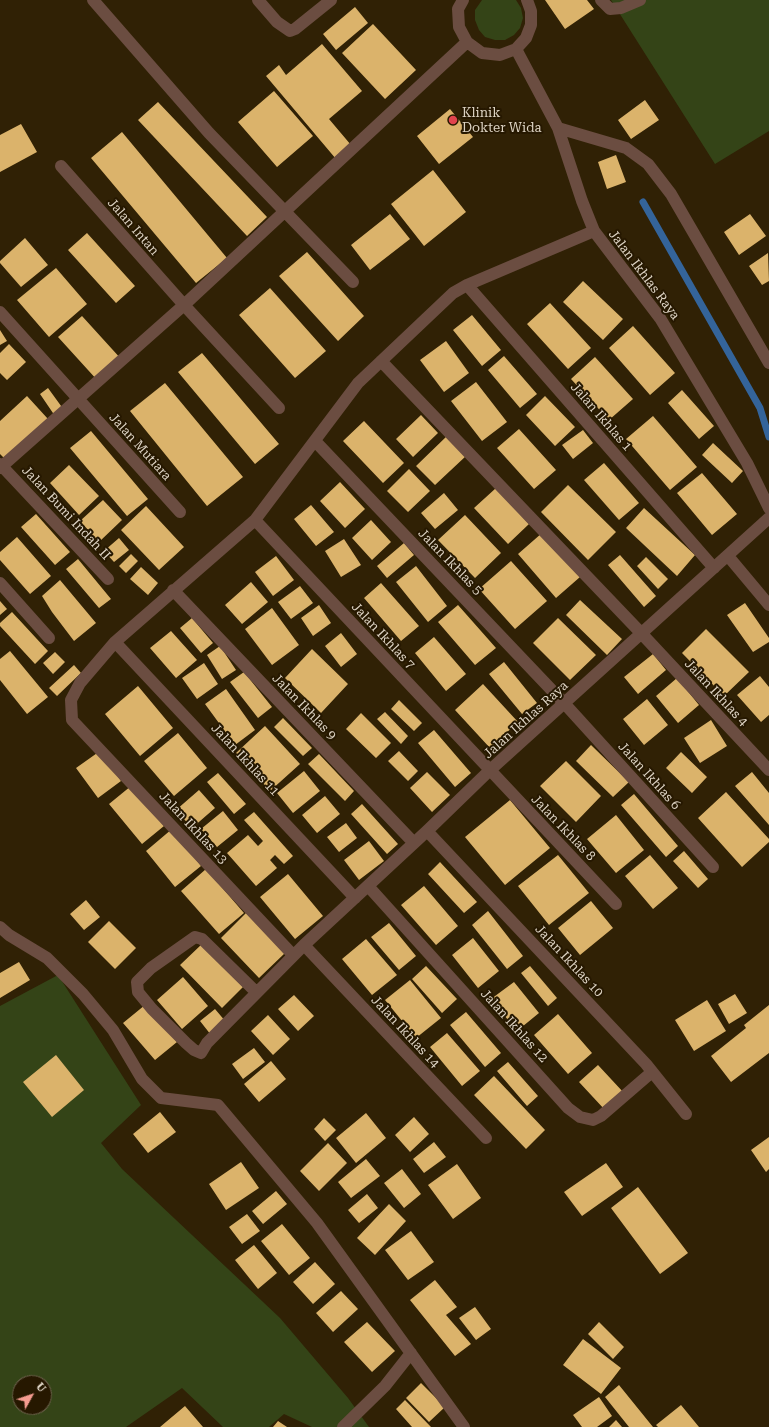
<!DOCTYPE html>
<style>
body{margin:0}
#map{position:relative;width:769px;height:1427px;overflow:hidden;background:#302105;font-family:"Roboto Serif",serif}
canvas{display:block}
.north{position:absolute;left:12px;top:1375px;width:40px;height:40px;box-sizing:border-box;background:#261800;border:1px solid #6f634e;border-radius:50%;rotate:50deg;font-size:11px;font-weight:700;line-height:16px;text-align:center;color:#ddd3c3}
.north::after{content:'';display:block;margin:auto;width:14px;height:18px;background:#f59c90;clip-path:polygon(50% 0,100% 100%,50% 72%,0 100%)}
</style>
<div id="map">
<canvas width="769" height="1427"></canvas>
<div class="north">U</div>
</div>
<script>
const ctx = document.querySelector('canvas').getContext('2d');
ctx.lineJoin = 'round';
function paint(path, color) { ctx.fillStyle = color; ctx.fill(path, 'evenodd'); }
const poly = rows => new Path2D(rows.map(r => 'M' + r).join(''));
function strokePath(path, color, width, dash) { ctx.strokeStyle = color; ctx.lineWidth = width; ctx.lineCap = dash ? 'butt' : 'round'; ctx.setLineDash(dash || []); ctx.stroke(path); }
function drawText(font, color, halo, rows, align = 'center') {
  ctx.font = font + ' "Roboto Serif",serif'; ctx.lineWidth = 4; ctx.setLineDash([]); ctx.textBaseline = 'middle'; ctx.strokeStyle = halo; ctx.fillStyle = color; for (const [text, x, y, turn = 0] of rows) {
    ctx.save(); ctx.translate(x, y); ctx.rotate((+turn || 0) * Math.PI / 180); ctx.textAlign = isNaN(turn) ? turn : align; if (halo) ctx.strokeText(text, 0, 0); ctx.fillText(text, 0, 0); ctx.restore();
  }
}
const green = poly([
 [482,0,516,0,521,8,523,18,520,28,514,35,505,40,495,40,485,37,479,30,475,20,475,10],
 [611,0,769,0,769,131,715,164],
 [58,975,141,1105,101,1143,122,1169,280,1318,348,1398,369,1427,312,1427,284,1414,269,1427,223,1427,182,1388,126,1427,0,1427,0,1006],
 [20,1383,44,1383,44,1407,20,1407]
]);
const stream = poly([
 [643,202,760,408,769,437]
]);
const building = poly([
 [545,0,587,0,594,9,565,29],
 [355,7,368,23,336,50,323,34],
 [373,24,416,70,385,99,342,53],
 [322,44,362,91,329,119,351,145,336,159,266,76,279,65,286,75],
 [274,91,313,136,277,167,238,122],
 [645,100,659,120,631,139,618,120],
 [158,102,267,217,247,236,138,120],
 [450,109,473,137,439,164,417,136],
 [21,124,37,152,0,172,0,135],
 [122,132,227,258,196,283,91,158],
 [616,155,626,182,607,189,598,162],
 [433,170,466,212,424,246,391,204],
 [390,214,410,239,370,270,351,245],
 [750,214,766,236,739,255,724,232],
 [87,233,135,286,116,303,68,250],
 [25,238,48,265,21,287,0,263,0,261],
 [307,252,364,316,338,341,279,276],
 [768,253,769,281,762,285,749,266],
 [56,268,87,304,49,337,17,300],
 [583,281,623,319,603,340,563,302],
 [270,288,326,351,295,378,239,315],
 [550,303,591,348,568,369,527,324],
 [472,315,501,350,482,366,453,330],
 [82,316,122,360,98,381,58,337],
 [633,326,675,373,650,395,609,348],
 [0,330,7,341,0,345],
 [446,341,469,373,444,392,420,360],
 [9,344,26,362,7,380,0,373,0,353],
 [202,353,279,444,255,464,178,372],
 [504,356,537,394,520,408,488,370],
 [595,357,633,399,609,420,571,379],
 [476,382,507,422,482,441,451,401],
 [165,383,243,477,207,506,130,411],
 [48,388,64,410,55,416,40,394],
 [682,390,714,426,699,439,668,403],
 [27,396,48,419,4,458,0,454,0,421],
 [545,396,575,427,555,446,526,415],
 [421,415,438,433,413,457,396,439],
 [653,416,697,467,670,490,626,439],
 [364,421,404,463,383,483,343,441],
 [519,429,556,470,534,489,497,448],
 [583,430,593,443,573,459,562,445],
 [91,431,148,499,127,516,70,448],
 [447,436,466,456,435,485,416,466],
 [713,443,743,471,732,483,702,455],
 [604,463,639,503,619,520,584,480],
 [69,465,99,496,79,515,50,483],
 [409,469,430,491,408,512,387,491],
 [702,473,737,514,712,535,677,493],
 [340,482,365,509,345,528,320,501],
 [568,485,616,532,588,560,541,512],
 [496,488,529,524,508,544,474,508],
 [444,493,458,510,435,529,421,513],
 [103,500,122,520,99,542,80,521],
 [311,505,334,532,316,546,294,519],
 [146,506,184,547,159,570,121,530],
 [644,508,695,555,677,576,626,528],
 [36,514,70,552,55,565,21,527],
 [465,515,501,553,475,578,438,540],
 [371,520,391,542,372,560,352,538],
 [542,533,580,577,556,598,518,554],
 [17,537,51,576,30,594,0,560,0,552],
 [119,538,129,550,114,562,104,551],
 [344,539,361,565,341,577,325,551],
 [404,543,414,555,387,578,377,566],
 [131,554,138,561,126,573,119,566],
 [620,555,656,596,644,607,608,565],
 [276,556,294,580,273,596,255,572],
 [646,557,668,579,658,589,637,566],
 [78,559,111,599,99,608,66,569],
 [511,561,547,601,515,629,479,589],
 [416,566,447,606,428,622,396,582],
 [141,567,158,583,148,595,130,579],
 [60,580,96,623,74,641,52,612,42,596],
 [251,582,268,602,242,624,225,605],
 [381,583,419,626,401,641,364,598],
 [300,586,313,603,291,619,278,602],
 [580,600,622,639,607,655,566,615],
 [0,601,7,609,0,615],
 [745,603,769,638,769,642,753,652,727,615],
 [319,605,331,623,313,636,301,618],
 [458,605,496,648,475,665,438,622],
 [272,608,299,645,272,665,245,629],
 [12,612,48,651,35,664,0,626,0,623],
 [192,618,213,643,201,653,180,628],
 [558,618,596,655,570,680,533,643],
 [706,629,749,672,724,696,682,653],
 [171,631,197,660,176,678,150,648],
 [341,633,357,654,341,667,325,646],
 [434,637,466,674,446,691,415,653],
 [220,646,236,670,222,679,207,655],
 [312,649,348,684,321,713,285,678],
 [10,651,48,697,27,714,0,680,0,659],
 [55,652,65,662,53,674,43,663],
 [653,654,666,670,638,694,624,677],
 [504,662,537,703,522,714,489,674],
 [204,663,218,684,197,699,182,678],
 [74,665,81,673,57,696,49,688],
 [244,672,272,707,258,718,230,682],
 [760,676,769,687,769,715,761,722,737,695],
 [677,678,699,705,678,723,656,696],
 [483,684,518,722,490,748,455,710],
 [138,686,173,728,140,756,105,714],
 [226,689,255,730,235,745,205,704],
 [647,699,668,725,644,745,623,719],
 [399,700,422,723,414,731,391,709],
 [385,712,408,736,401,744,377,719],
 [361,713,391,743,376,758,346,729],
 [283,718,312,748,303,756,274,727],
 [711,720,727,746,700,763,684,738],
 [265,726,300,764,270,791,236,753],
 [434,730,471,773,455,787,418,743],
 [178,733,207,768,174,796,144,761],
 [591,745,629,782,613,797,576,761],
 [100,751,121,781,98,798,76,768],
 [399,751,418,771,408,781,388,761],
 [681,752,707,777,692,793,666,768],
 [319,754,354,791,345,801,308,764],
 [566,761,601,796,576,822,540,786],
 [304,771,320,791,293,813,277,793],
 [427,772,450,795,432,812,410,788],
 [752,772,769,793,769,825,735,786],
 [218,773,246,804,234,814,207,782],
 [131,786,164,826,142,844,109,804],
 [199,790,215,808,192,828,176,810],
 [726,792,769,839,769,842,742,867,698,818],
 [634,794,678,846,666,857,621,805],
 [325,796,340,814,317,833,302,815],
 [510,800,550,848,505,885,465,837],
 [362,804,398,844,387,854,351,814],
 [223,811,238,830,217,847,201,829],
 [254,812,293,856,284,864,275,855,270,860,277,868,256,886,227,853,248,835,258,846,263,841,244,820],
 [616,815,644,850,616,873,587,839],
 [346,823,357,838,339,852,327,837],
 [172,829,201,866,175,887,146,851],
 [369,841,384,861,359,880,344,860],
 [684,851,708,879,698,888,673,861],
 [558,855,589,893,549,925,518,886],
 [650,855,678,888,653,909,625,876],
 [440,862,477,902,464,913,428,874],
 [206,869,244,913,219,934,181,891],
 [288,874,323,916,295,939,260,897],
 [424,886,458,926,436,945,401,905],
 [86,900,100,917,84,930,70,914],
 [591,901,613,928,580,955,558,928],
 [488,911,523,956,507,969,472,925],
 [246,913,285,953,259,978,221,938],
 [109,921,136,948,115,969,88,942],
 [389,923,416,956,399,970,371,937],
 [473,938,499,971,478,988,452,955],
 [366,939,397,975,372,995,342,959],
 [202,944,243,987,222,1008,180,965],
 [19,962,30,980,0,998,0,973],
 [426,966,457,999,442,1013,412,979],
 [530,966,557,998,548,1006,521,973],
 [183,977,208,1006,182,1029,157,1000],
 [410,980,441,1018,416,1038,385,1000],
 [514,982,539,1013,517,1031,491,999],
 [735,994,747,1013,729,1024,718,1004],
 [294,995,314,1016,298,1031,278,1009],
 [707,1000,726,1031,694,1051,675,1020],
 [145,1005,177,1042,155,1060,123,1023],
 [769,1005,769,1053,731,1082,711,1056,746,1028,744,1025],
 [215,1009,226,1022,211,1035,200,1021],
 [466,1012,501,1053,485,1067,450,1025],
 [558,1014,592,1053,568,1074,534,1035],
 [268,1015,290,1039,273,1055,251,1031],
 [447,1033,480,1071,462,1086,430,1047],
 [254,1048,265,1062,243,1079,232,1064],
 [56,1055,84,1090,52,1117,23,1082],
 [271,1061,286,1079,259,1102,244,1084],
 [508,1062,538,1096,527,1106,497,1071],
 [598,1065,624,1093,605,1110,579,1082],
 [494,1076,545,1130,526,1149,474,1095],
 [160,1112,176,1132,148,1153,133,1134],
 [366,1113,386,1138,356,1163,336,1138],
 [414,1117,429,1134,410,1152,395,1135],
 [324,1118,336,1130,325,1141,314,1129],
 [769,1137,769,1169,766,1172,751,1150],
 [434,1142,446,1157,424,1173,413,1159],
 [328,1143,347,1163,319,1191,300,1171],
 [366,1159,380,1176,351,1198,338,1182],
 [241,1162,259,1188,226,1210,209,1184],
 [606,1163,623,1187,582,1216,564,1192],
 [457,1164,481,1198,453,1219,428,1185],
 [402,1169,421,1194,404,1208,384,1183],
 [638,1187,688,1253,660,1274,611,1208],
 [276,1191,287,1204,263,1224,252,1211],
 [367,1194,378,1208,359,1223,348,1210],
 [389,1204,406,1221,375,1255,357,1238],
 [247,1214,260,1231,242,1244,229,1227],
 [282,1224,310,1258,289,1275,261,1241],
 [411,1231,434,1262,408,1280,385,1250],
 [254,1245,277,1273,258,1289,235,1260],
 [315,1262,335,1284,313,1304,293,1282],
 [435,1280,457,1307,446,1315,471,1344,455,1356,410,1300],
 [341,1291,358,1309,333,1332,316,1313],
 [475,1307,491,1329,476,1340,459,1318],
 [367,1322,395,1351,372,1372,344,1342],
 [599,1322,624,1347,613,1359,588,1334],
 [583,1339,621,1368,601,1394,563,1365],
 [421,1383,445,1407,429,1422,406,1398],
 [619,1385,653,1427,629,1427,605,1397],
 [599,1397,612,1416,597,1427,582,1427,573,1415],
 [405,1400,431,1427,412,1427,396,1409],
 [681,1405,699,1427,658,1427,656,1425],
 [185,1406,203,1427,160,1427],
 [616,1420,622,1427,609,1427],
 [278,1421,287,1427,273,1427]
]);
const street = poly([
 [93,0,209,133,353,282],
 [258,0,277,22,290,31,295,29,331,0],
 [463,0,458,9,459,27,467,42,482,53,500,55,516,49,526,38,531,25,531,11,527,0],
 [601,0,610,9,621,8,640,0],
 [516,49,558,128,582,201,594,231,660,318,747,463,769,508],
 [558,128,626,148,648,164,671,194,769,363],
 [61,166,184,305,279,408],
 [467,285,714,568],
 [0,312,180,512],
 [381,361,642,634,769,770],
 [315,441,564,703,713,867],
 [0,464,108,579],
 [0,468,184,305,467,42],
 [255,520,616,904],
 [728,556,769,605],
 [0,583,49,638],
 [173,590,414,843],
 [115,642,355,898],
 [427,831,646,1064,686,1114],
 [368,886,568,1108,580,1117,593,1120,601,1116,652,1072],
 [0,927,9,935,47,958,83,994,113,1030,142,1079,161,1098,218,1105,317,1223,464,1427],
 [304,945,486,1138],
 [293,955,72,720,71,700,80,683,115,642,255,520,358,383,453,293,467,285,594,231],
 [256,992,202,939,195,937,151,968,137,982,138,992,152,1009,186,1043,194,1050,201,1053,207,1043,304,945,427,831,489,771,769,518],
 [343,1427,385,1386,411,1353]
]);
const markers = [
 [453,120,5,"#e0444e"]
];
const poiNames = [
 ["Klinik",462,113],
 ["Dokter Wida",462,128]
];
const streetNames = [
 ["Jalan Intan",133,227,49],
 ["Jalan Ikhlas Raya",644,275,53],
 ["Jalan Ikhlas 1",601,417,49],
 ["Jalan Mutiara",140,447,48],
 ["Jalan Bumi Indah II",66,513,47],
 ["Jalan Ikhlas 5",450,562,46],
 ["Jalan Ikhlas 7",383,636,47],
 ["Jalan Ikhlas 4",716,693,47],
 ["Jalan Ikhlas 9",304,707,46],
 ["Jalan Ikhlas Raya",526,720,-42],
 ["Jalan Ikhlas 11",245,760,47],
 ["Jalan Ikhlas 6",649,776,48],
 ["Jalan Ikhlas 13",193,828,47],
 ["Jalan Ikhlas 8",563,828,46],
 ["Jalan Ikhlas 10",569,961,47],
 ["Jalan Ikhlas 12",514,1026,48],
 ["Jalan Ikhlas 14",405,1032,47]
];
paint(green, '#344417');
strokePath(stream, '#34649a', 7);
paint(building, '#dbb36b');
strokePath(street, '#6b4d41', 12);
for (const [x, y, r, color] of markers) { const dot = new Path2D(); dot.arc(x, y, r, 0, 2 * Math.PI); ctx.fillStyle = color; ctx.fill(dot); strokePath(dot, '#261800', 1.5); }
drawText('13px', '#ddd3c3', '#261800', poiNames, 'left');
drawText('13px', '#ddd3c3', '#261800', streetNames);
</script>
